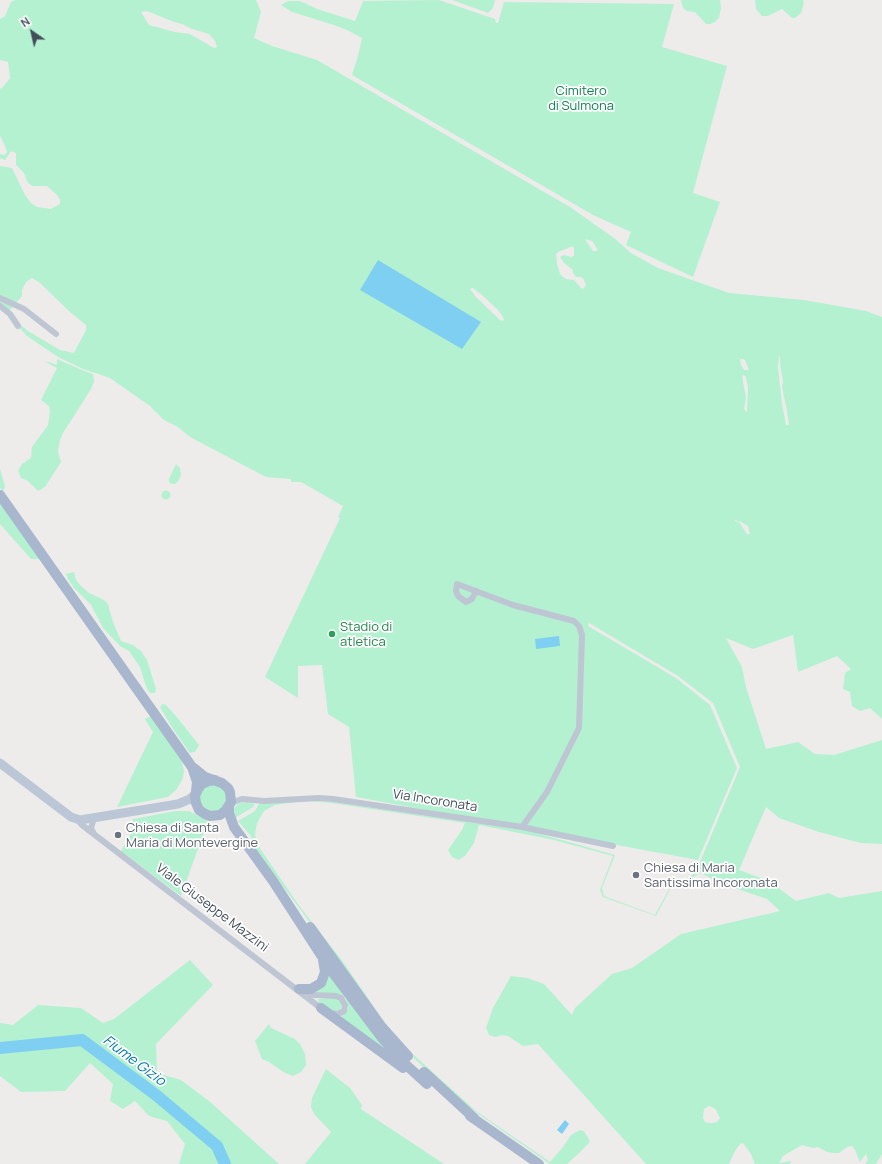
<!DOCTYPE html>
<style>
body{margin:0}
#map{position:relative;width:882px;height:1164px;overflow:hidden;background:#eeebeb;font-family:Manrope,sans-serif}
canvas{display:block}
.north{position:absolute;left:12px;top:12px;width:40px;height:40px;-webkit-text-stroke:3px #fff;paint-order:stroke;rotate:326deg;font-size:11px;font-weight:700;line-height:16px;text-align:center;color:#424d59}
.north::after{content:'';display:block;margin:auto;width:14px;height:18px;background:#424d59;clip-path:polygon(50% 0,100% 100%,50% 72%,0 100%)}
</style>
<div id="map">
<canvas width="882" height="1164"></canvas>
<div class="north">N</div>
</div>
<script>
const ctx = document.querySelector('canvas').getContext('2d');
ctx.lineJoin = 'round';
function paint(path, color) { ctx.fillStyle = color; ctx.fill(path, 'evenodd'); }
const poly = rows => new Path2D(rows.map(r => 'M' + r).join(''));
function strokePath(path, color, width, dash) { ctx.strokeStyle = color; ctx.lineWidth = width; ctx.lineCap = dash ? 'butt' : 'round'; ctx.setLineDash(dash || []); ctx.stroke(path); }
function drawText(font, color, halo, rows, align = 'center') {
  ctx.font = font + ' Manrope,sans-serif'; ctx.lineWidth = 3.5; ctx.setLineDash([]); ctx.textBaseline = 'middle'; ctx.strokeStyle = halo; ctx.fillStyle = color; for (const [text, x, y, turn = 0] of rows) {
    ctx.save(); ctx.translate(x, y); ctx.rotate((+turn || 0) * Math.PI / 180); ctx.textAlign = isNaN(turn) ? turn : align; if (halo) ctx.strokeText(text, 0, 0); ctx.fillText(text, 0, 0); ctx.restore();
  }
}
const green = poly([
 [15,0,256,0,261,12,254,38,272,46,317,60,570,207,614,238,631,253,658,268,729,293,804,300,866,311,882,317,882,719,870,708,860,711,852,706,850,692,843,689,845,673,851,669,837,656,798,672,793,635,753,649,726,638,742,667,746,687,766,749,798,742,815,754,834,755,882,740,882,844,861,843,819,832,779,818,766,807,739,870,769,881,796,901,829,893,839,898,882,891,882,1154,876,1164,865,1164,868,1160,866,1154,860,1162,855,1150,852,1146,847,1147,839,1153,833,1153,827,1152,818,1147,813,1148,802,1145,783,1156,779,1163,791,1161,790,1164,755,1164,751,1154,743,1143,740,1144,735,1151,729,1164,646,1164,538,1044,523,1046,508,1036,502,1035,495,1037,489,1035,486,1028,493,1008,511,976,527,978,544,984,572,1015,575,1008,612,974,632,968,681,934,780,911,767,899,726,885,700,873,685,882,677,881,673,884,656,916,603,897,600,890,613,856,554,840,479,825,474,843,465,856,458,860,452,857,448,850,462,830,465,823,331,803,305,801,275,805,264,811,257,823,255,834,257,844,300,907,341,959,383,1020,406,1048,476,1111,550,1162,563,1147,571,1135,580,1130,584,1131,590,1141,588,1144,577,1155,567,1164,550,1164,460,1101,404,1049,253,846,251,836,238,821,255,811,259,804,305,801,332,802,530,831,615,855,602,888,604,896,655,915,672,884,677,880,685,880,698,871,700,862,740,767,713,703,678,676,589,623,588,626,676,678,710,705,737,768,698,860,356,797,349,727,328,714,322,665,298,666,298,698,265,677,340,518,338,517,343,506,301,482,291,482,291,479,266,477,190,437,178,427,164,420,150,406,110,378,83,369,58,357,27,336,0,306,0,166,12,168,25,195,31,203,37,207,51,209,60,204,60,200,57,195,47,186,33,186,28,183,24,173,16,165,16,153,11,151,5,160,0,158,0,154,4,155,7,152,5,146,0,136,0,89,3,87,10,78,8,62,0,60,0,19,5,16,11,2],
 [147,11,174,22,182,24,192,29,209,34,215,41,217,47,214,48,190,34,175,32,149,25,141,12],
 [585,239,592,241,598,250,596,251,593,251],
 [573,246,574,248,574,256,571,257,564,255,560,257,564,263,573,270,573,273,576,277,580,277,583,278,586,285,584,288,582,289,574,280,566,279,563,277,560,274,557,264,556,254,558,252],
 [32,278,40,283,70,312,86,325,86,330,74,353,60,350,28,331,18,323,9,311,22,296,22,290,26,282],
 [473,288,482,295,497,309,501,314,504,319,503,321,500,320,476,297,470,289],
 [779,356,780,357,780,365,783,381,782,387,787,411,789,425,786,425,782,404,778,367],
 [740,359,743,359,745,360,749,370,744,370,741,365],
 [744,375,746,377,748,388,747,412,744,409,746,398,742,376],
 [735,520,741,522,748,526,750,534,747,534,739,522,735,521],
 [709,1106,714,1108,716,1110,720,1118,717,1122,711,1123,705,1122,703,1118,704,1109],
 [439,0,495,19,496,23,498,23,504,2,674,4,662,47,727,66,693,193,720,202,693,277,626,245,631,232,593,215,352,75,358,56,362,38,347,30,334,25,292,12,281,5,288,1,300,1,317,9,355,21,363,1],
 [452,0,495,0,493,8,488,13],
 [681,0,720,0,721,8,719,18,715,22,711,24,706,24,695,12,687,11,683,8],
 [755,0,803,0,804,3,801,13,795,18,792,18,782,9,768,16,762,16,756,9],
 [57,359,82,370,93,374,94,382,91,389,63,433,60,440,58,452,61,462,45,487,38,491,28,481,21,478,18,471,22,464,31,458,32,447,48,425,50,411,49,406,41,400,57,368,46,362,49,362,57,365],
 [176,464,180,468,181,475,179,480,175,484,172,484,169,482,169,479],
 [0,469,5,486,3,492,0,488],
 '161.5 495a4.5 4.5 0 1 1 9 0a4.5 4.5 0 1 1-9 0Z',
 [0,501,41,559,31,559,0,524],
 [74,572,76,580,80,585,89,593,104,600,108,604,113,622,121,641,133,645,141,651,147,660,156,689,155,693,150,693,147,689,140,667,129,651,120,646,103,628,91,605,74,588,68,579,66,574],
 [163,704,166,705,176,716,199,745,195,752,190,753,173,729,160,707],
 [151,716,181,757,184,771,183,778,177,789,168,797,117,807,153,732,145,719],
 '199 798a14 14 0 1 1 28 0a14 14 0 1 1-28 0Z',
 [247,802,255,804,253,807,235,818,234,808,239,803],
 [176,811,189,811,208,821,181,896,121,851,131,834,133,819],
 [190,960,213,985,156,1044,157,1073,181,1080,209,1101,279,1164,179,1164,185,1144,167,1121,149,1116,135,1101,123,1109,110,1101,113,1084,90,1063,65,1091,21,1092,0,1076,0,1023,13,1025,38,1005,81,1008,103,1023,114,1019],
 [330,976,388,1052,342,1019,342,1015,347,1012,348,1006,346,999,342,995,314,993,326,978],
 [335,998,338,999,342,1004,340,1010,334,1011,319,1004,318,999],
 [269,1024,271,1028,295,1039,300,1044,305,1054,306,1065,301,1072,293,1076,285,1073,269,1062,262,1059,255,1041],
 [326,1069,350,1088,362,1105,361,1109,444,1164,305,1164,331,1132,314,1114,311,1107,312,1098]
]);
const water = poly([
 [378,260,481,322,462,349,360,290],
 [559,636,560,646,536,649,535,639],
 [565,1120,569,1124,562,1134,557,1130]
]);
const river = poly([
 [0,1048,82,1040,156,1095,217,1146,225,1164]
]);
const minor = poly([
 [0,298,24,309,56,334],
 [0,306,10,314,18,326],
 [476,591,472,599,466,602,458,596,456,591,457,584,513,605,574,621,579,626,582,635,579,728,547,792,522,827],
 [230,804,236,801,242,799,264,801,319,798,333,799,522,827,613,846],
 [94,818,91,828,94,834],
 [77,819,82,825,322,1009],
 [303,991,314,995,336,996,341,998,345,1005,344,1011,338,1014,331,1013]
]);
const secondary = poly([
 [0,763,71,817,80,820,178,804,190,799,196,793]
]);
const primary = poly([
 [0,495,192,767,197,782,196,791],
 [194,768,205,777,222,783,228,788,230,792,231,802,226,810,220,815,210,816,205,814,199,810,196,803,195,796,198,789,202,784,209,781,215,780],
 [229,806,229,813,234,827,273,881,330,969,382,1038,404,1063,427,1084],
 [310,927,381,1026,408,1056],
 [299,989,311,989,321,983,325,972,323,960],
 [321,1008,403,1068],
 [424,1072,475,1119],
 [470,1116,539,1164]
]);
const markers = [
 [332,634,4,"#2e9e5b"],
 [118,835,4,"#6b7280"],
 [636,875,4,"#6b7280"]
];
const parkNames = [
 ["Cimitero",581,91],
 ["di Sulmona",581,106]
];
const leisureNames = [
 ["Stadio di",340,627],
 ["atletica",340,642]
];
const streetNames = [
 ["Via Incoronata",435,801,9],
 ["Viale Giuseppe Mazzini",212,908,37]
];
const worshipNames = [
 ["Chiesa di Santa",126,828],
 ["Maria di Montevergine",126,843],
 ["Chiesa di Maria",644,868],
 ["Santissima Incoronata",644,883]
];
const waterNames = [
 ["Fiume Gizio",134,1061,37]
];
paint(green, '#b4f1d1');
paint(water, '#7ecff1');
strokePath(river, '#7ecff1', 12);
strokePath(minor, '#bdc6d2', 6);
strokePath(secondary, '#bbc6d6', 9);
strokePath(primary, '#a8b7cd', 10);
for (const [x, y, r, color] of markers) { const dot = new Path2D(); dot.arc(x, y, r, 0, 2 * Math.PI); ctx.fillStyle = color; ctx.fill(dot); strokePath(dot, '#fff', 1.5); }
drawText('13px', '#107e50', '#fff', parkNames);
drawText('13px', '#27864d', '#fff', leisureNames, 'left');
drawText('13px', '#424d59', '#fff', streetNames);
drawText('13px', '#5b616d', '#fff', worshipNames, 'left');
drawText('italic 14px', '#027aac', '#fff', waterNames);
</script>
